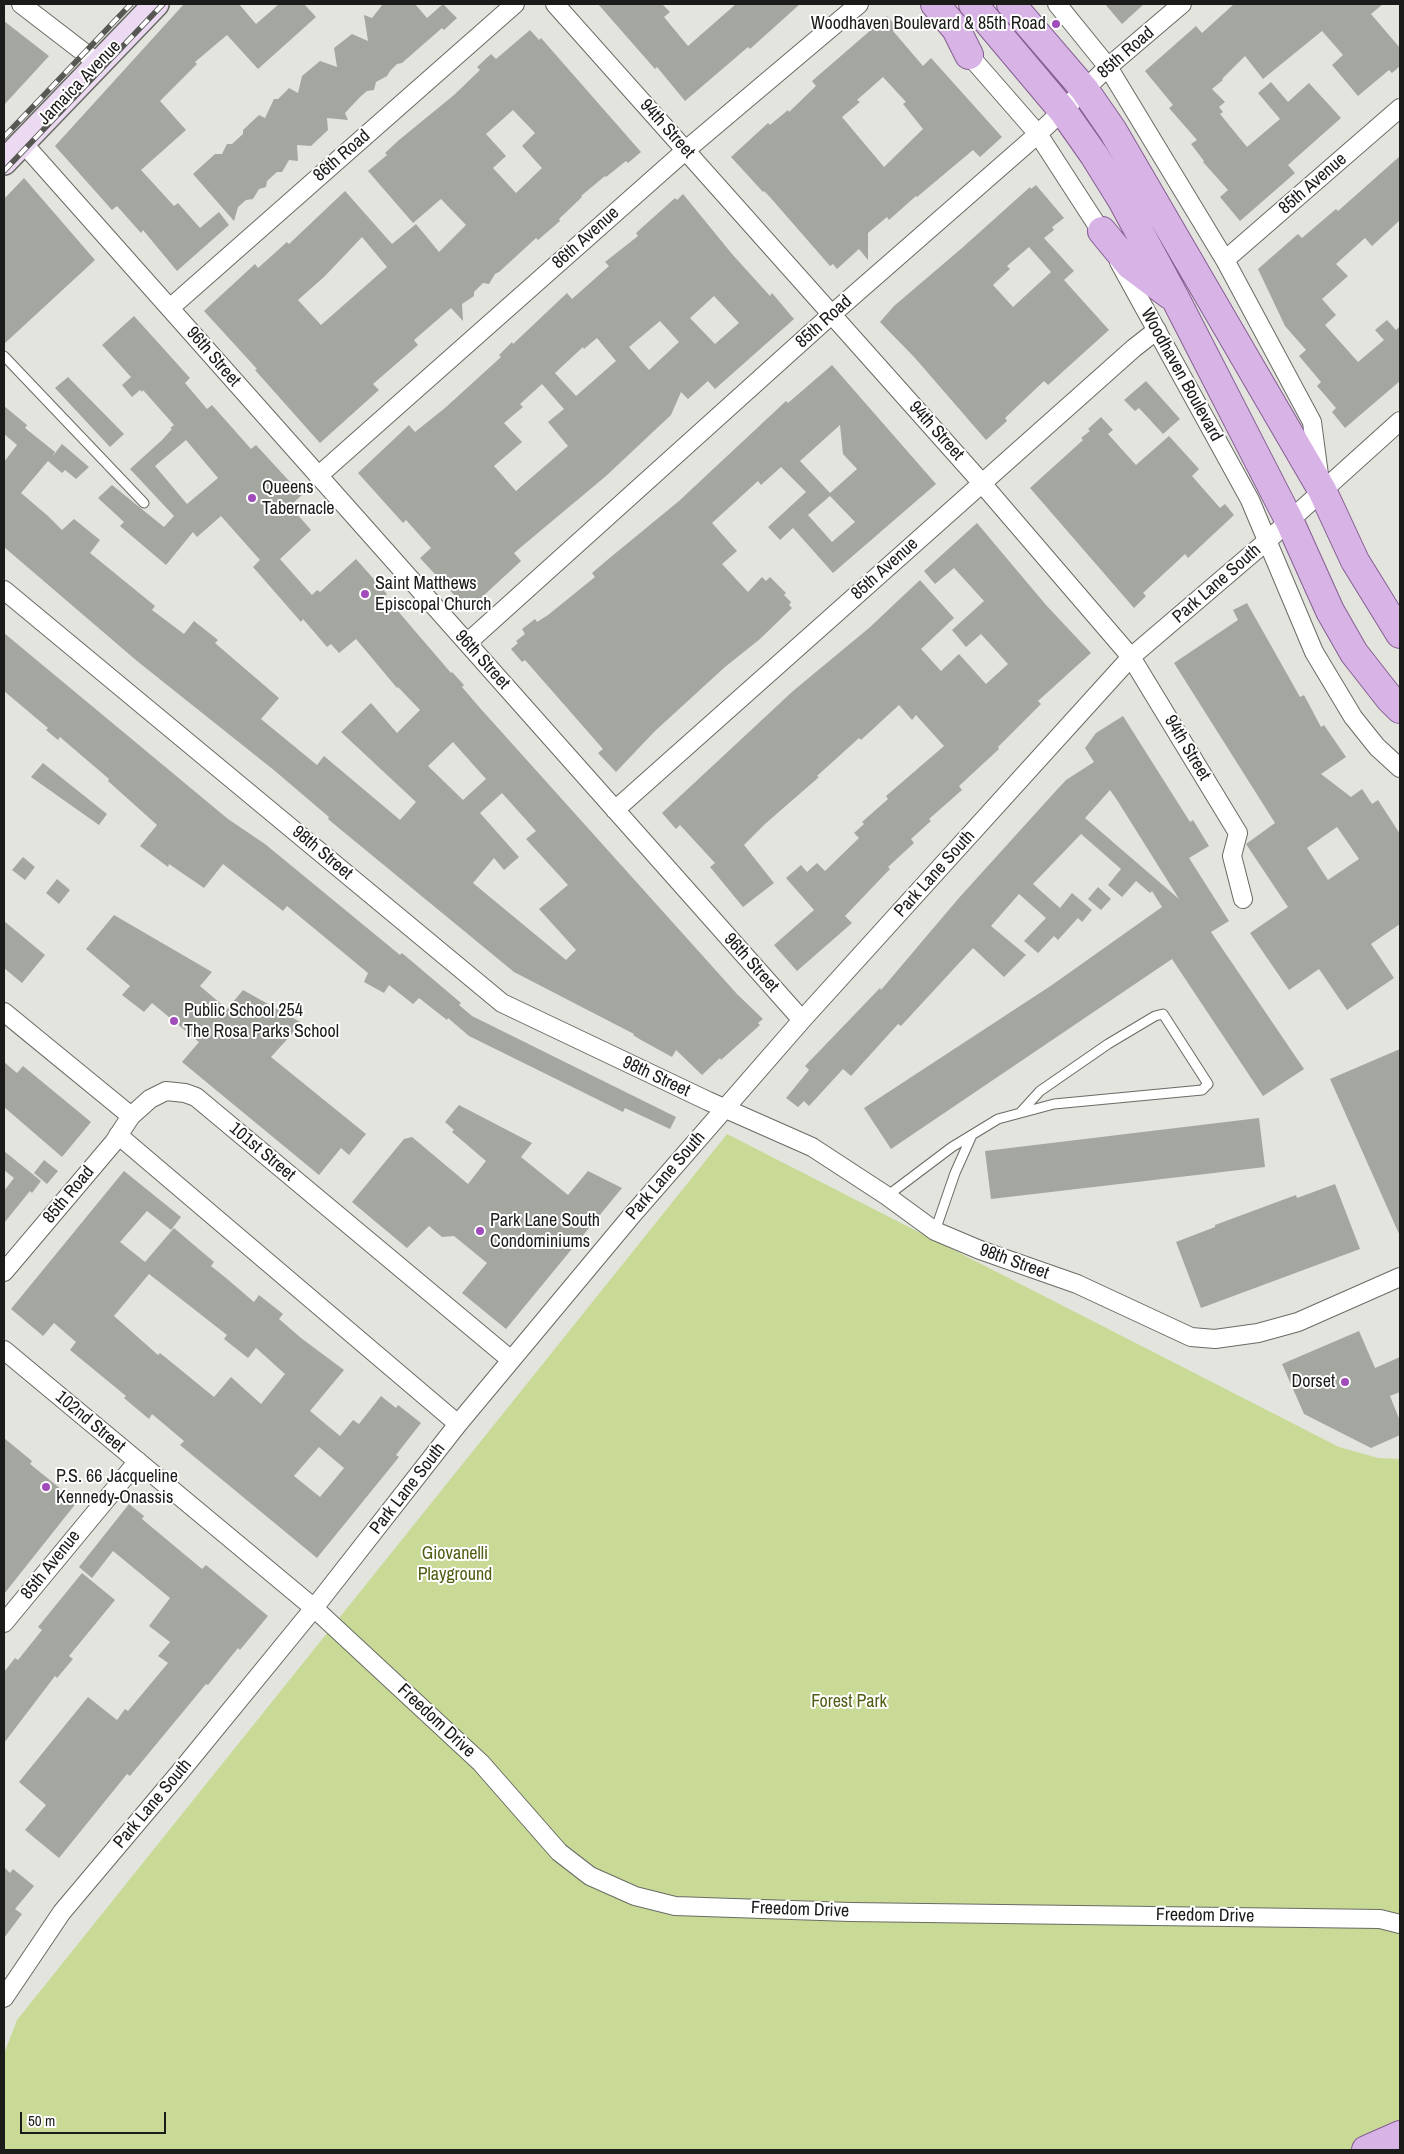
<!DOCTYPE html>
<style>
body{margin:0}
#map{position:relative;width:1404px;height:2154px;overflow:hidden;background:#e2e4dd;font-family:"Archivo Narrow",sans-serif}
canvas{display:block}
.frame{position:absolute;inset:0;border:5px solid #1b1c19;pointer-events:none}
.scale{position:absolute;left:20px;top:2112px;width:146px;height:22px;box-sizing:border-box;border:2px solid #1b1c19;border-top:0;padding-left:6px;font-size:15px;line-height:18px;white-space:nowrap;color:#1b1c19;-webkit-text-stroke:4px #fff;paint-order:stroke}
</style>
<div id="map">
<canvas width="1404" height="2154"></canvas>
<div class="frame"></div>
<div class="scale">50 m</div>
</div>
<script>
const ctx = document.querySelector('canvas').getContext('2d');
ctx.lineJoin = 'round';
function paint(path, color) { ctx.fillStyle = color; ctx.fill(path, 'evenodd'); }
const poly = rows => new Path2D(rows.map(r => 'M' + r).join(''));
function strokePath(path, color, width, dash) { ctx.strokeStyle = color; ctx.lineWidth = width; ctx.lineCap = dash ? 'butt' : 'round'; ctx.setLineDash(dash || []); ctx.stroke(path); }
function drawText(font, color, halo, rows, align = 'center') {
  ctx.font = font + ' "Archivo Narrow",sans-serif'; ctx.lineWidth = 4; ctx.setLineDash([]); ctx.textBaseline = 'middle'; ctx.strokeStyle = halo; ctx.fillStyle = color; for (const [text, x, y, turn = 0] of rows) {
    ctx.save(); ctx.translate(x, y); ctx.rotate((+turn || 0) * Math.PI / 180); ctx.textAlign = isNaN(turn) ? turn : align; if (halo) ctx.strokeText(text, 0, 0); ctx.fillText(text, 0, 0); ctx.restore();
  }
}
const green = poly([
 [727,1134,1339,1447,1378,1458,1400,1459,1400,2150,4,2150,4,2054,17,2020]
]);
const building = poly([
 [184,4,239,4,256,24,279,4,304,4,316,17,258,69,227,35,195,62,197,64,160,101,186,130,141,170,174,206,178,203,200,228,219,212,229,225,177,271,143,230,141,233,117,206,112,210,55,146],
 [383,4,415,4,427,18,443,4,457,18,444,30,442,28,402,63,397,64,390,71,387,76,376,82,374,90,367,91,360,97,345,113,348,120,327,118,328,130,311,146,297,145,298,161,289,160,282,172,277,172,267,181,266,187,259,189,253,199,246,200,238,207,234,221,193,174,215,154,222,154,227,144,232,144,243,134,243,130,259,115,265,118,274,99,278,99,289,88,298,93,302,76,320,61,337,67,334,48,352,34,368,41,364,15,372,18],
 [598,4,662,4,670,12,664,17,688,46,736,4,800,4,750,49,748,47,685,101,657,67,655,69],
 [1105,4,1144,4,1122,24],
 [1234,4,1383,4,1371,14,1400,48,1400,66,1392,73,1389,70,1358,96,1332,65,1343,55,1322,31,1263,79,1245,56,1222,79,1223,80,1212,89,1225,102,1219,107,1223,112,1220,114,1247,147,1280,119,1258,93,1271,82,1288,102,1309,83,1341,118,1288,165,1295,173,1240,221,1220,197,1228,190,1203,162,1204,161,1191,144,1197,140,1169,108,1173,105,1145,71,1196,26,1202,33],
 [887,16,897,27,893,31,923,66,931,58,1002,137,980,157,973,150,917,197,916,196,889,220,887,217,868,233,868,260,859,249,837,269,833,264,830,266,769,196,764,191,763,192,731,157,768,123,770,125,788,110,789,112,816,86,812,81],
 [883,77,906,102,903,104,923,129,884,167,842,117,860,102,857,100],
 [4,21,49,56,4,105],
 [530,30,539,40,541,38,641,152,628,163,626,161,606,177,605,176,581,196,582,197,559,219,560,221,538,240,536,238,499,272,495,274,489,284,483,283,474,292,474,296,462,304,463,321,451,308,414,340,418,345,373,384,379,390,320,443,255,370,257,369,204,311,255,264,258,268,287,242,289,244,345,191,392,244,416,224,439,252,466,225,441,199,413,223,368,171,387,155,385,153,399,140,454,95,480,70,477,67,491,54,496,59],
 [513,110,535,133,522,146,542,168,516,193,493,168,506,156,486,134],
 [362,237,387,267,321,325,298,300,324,277],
 [1400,156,1400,220,1372,246,1365,238,1336,264,1348,276,1322,299,1336,315,1325,325,1358,362,1384,340,1375,330,1387,320,1396,330,1400,326,1400,381,1345,428,1332,412,1336,408,1317,386,1321,382,1299,356,1306,350,1285,326,1258,269,1298,234,1302,238,1336,209,1338,211],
 [24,178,95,260,4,344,4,199],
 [1036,185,1064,218,1052,227,1054,230,1044,238,1074,271,1064,280,1109,330,1048,385,1044,381,1005,418,1007,421,986,440,915,358,880,322,894,306,962,248,1030,187,1031,189],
 [1029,247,1051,272,1013,307,993,285,1010,269,1007,266],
 [683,194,732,254,770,296,772,293,794,319,715,389,708,381,688,399,681,392,671,415,606,476,514,553,521,561,468,610,420,558,431,548,406,520,403,523,358,473,409,425,415,432,445,408,501,357,499,355,512,342,513,344,567,293,572,299,609,266,605,262,638,236,636,233,675,198,677,200],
 [714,296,739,323,715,344,690,318],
 [660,321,679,342,649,370,629,347],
 [597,338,616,361,576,396,555,373,583,347,584,349],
 [542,384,564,409,548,422,568,446,516,491,494,466,522,442,504,423,523,407,520,404],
 [134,316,190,378,185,383,207,409,212,405,251,449,256,445,302,495,290,506,311,530,280,559,312,595,317,590,320,592,356,559,387,594,385,596,451,673,452,672,464,685,462,687,480,708,737,994,763,1019,758,1023,760,1025,721,1060,720,1058,702,1075,676,1050,672,1057,641,1040,633,1035,634,1034,514,972,340,829,328,819,329,817,275,771,137,661,4,547,4,462,17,445,4,434,4,406,27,425,25,428,55,452,52,457,62,444,89,467,76,479,65,470,62,473,48,461,21,493,48,516,62,530,74,519,100,540,90,553,155,606,152,610,184,634,194,621,218,640,215,643,279,698,261,719,317,765,324,756,400,820,416,802,341,732,371,703,397,733,420,710,398,687,397,688,356,639,339,653,331,644,327,647,303,619,301,622,253,567,260,560,221,516,197,537,193,532,166,565,120,526,124,522,98,498,112,485,164,527,174,516,130,469,162,440,172,429,170,428,174,425,143,390,142,392,140,390,132,397,122,385,131,377,102,345],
 [186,440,218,478,187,504,155,466],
 [453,742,486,779,463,800,428,766],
 [502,793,536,831,526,839,568,885,539,909,576,950,566,960,473,883,494,858,504,870,519,857,480,813],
 [832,365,936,484,833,573,793,528,780,540,768,527,806,492,781,467,761,485,758,481,712,523,737,551,722,564,748,592,762,577,766,581,770,577,786,593,784,595,791,602,789,605,792,608,760,639,725,667,655,731,616,772,598,753,603,749,525,660,522,662,511,649,518,643,516,641,525,634,522,629,535,619,537,622,548,615,595,577,592,573,606,561,679,501,786,401,788,403],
 [840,425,843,454,857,469,830,493,800,461],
 [830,496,855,522,832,542,808,515],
 [68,377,124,434,110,447,55,388],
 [1146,381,1180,419,1163,434,1139,408,1135,411,1124,400],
 [1101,417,1113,430,1108,434,1136,465,1169,436,1199,469,1192,476,1220,508,1225,504,1234,515,1188,558,1185,554,1143,593,1146,596,1134,608,1030,488,1083,440,1081,438,1090,431,1088,429],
 [977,523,1046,605,1091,653,1038,701,1041,704,998,747,999,749,959,786,962,790,929,819,931,821,911,839,914,843,888,867,890,869,845,916,852,923,797,971,774,945,814,910,786,878,801,865,807,872,817,863,825,871,859,838,854,833,864,824,862,822,888,799,886,796,944,746,916,715,912,720,899,705,861,740,859,738,817,776,819,777,765,824,744,845,774,883,743,907,710,867,715,863,680,825,676,829,662,813,793,691,869,628,920,580,954,618,921,649,941,671,959,654,986,684,1008,664,981,634,966,647,952,630,984,601,954,568,935,584,924,571],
 [1247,603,1300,697,1304,695,1321,727,1324,725,1346,757,1321,774,1351,797,1362,789,1372,804,1378,800,1400,834,1400,924,1371,944,1394,978,1347,1010,1319,969,1289,990,1250,933,1288,907,1246,844,1275,823,1174,663,1238,620,1233,610],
 [1337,827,1359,859,1328,880,1307,848],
 [4,633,228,819,265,844,400,955,402,953,461,1003,459,1005,472,1016,676,1117,670,1129,625,1108,623,1112,469,1036,448,1018,447,1020,419,998,413,1004,389,985,384,993,364,982,368,973,287,906,283,911,223,864,204,888,169,864,168,867,140,846,157,825,108,781,109,779,60,737,58,740,46,730,48,728,4,691],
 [1123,716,1190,822,1193,820,1209,846,1189,858,1229,921,1211,932,1304,1069,1263,1096,1172,959,891,1149,864,1108,1052,985,1162,907,1152,891,1150,893,1136,881,1122,897,1108,885,1121,869,1081,834,1033,884,1060,908,1072,893,1092,910,1082,922,1078,918,1058,940,1054,936,1038,953,1024,941,1046,918,1019,894,991,926,1026,955,1004,977,973,948,901,1026,898,1024,851,1076,843,1069,809,1106,804,1101,798,1107,786,1098,809,1070,805,1066,880,988,881,990,958,899,1053,794,1066,780,1094,762,1085,748,1096,733],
 [1110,790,1117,800,1179,899,1085,818],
 [43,763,107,814,99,825,31,777],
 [23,857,35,867,25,880,12,870],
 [57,879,70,890,59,904,46,893],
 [1098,887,1111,899,1101,910,1088,899],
 [114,915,212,972,200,986,227,1009,243,990,302,1023,271,1057,366,1134,349,1155,341,1148,319,1175,182,1062,199,1042,152,1003,144,1012,122,995,130,986,86,949],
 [4,921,45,955,22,983,4,968],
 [1400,1049,1400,1236,1330,1079],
 [4,1062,17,1073,23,1066,91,1122,62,1157,4,1107],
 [459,1105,532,1143,521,1157,568,1195,588,1171,622,1188,506,1329,462,1293,487,1263,454,1236,442,1237,429,1226,407,1248,352,1202,404,1139,412,1137,468,1184,486,1161,452,1132,454,1130,445,1122],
 [1259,1118,1265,1167,991,1199,985,1151],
 [4,1151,41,1181,32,1193,30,1191,4,1223,4,1191,14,1178,4,1170],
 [44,1160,58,1171,47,1184,34,1173],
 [124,1171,181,1217,171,1230,147,1211,120,1242,145,1262,174,1228,214,1262,211,1266,226,1278,254,1302,259,1295,283,1314,279,1319,301,1338,344,1370,310,1411,340,1436,353,1420,359,1424,381,1396,396,1408,398,1405,421,1423,396,1455,399,1457,317,1558,180,1445,184,1441,152,1414,149,1419,124,1398,126,1396,70,1350,76,1342,54,1323,43,1336,11,1309],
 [149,1274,227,1335,224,1339,248,1358,256,1348,285,1374,261,1404,231,1377,214,1397,160,1353,158,1355,114,1316],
 [319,1447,344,1468,320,1497,294,1476],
 [1335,1184,1360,1249,1201,1308,1176,1242,1215,1227,1215,1225,1296,1195,1297,1198],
 [1359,1331,1375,1368,1400,1357,1400,1392,1390,1396,1400,1421,1400,1435,1371,1448,1304,1414,1282,1364],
 [4,1438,32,1461,30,1464,77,1502,4,1594],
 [129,1504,144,1516,142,1519,202,1569,206,1565,268,1616,240,1650,238,1648,208,1685,206,1684,130,1776,127,1774,59,1858,25,1830,46,1805,19,1782,88,1697,117,1720,125,1709,128,1711,168,1663,158,1656,170,1642,149,1626,170,1598,113,1551,92,1578,79,1567],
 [82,1573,115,1600,69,1656,73,1659,57,1678,55,1676,4,1743,4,1672,15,1658,18,1660,42,1630,38,1627],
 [4,1867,10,1873,13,1869,34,1886,15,1909,22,1914,4,1938]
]);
const lane = poly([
 [4,356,144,503],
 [887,1196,952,1147,998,1119,1054,1104,1202,1090,1208,1084,1163,1014,1155,1016,1108,1044,1040,1091,1020,1113],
 [935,1231,955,1173,972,1135]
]);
const street = poly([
 [21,4,99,64],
 [555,4,973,473,1131,657,1238,833,1232,856,1243,899],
 [1057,4,1108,67,1225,260,1312,422,1319,475],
 [962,47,1038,134,1106,239],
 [23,143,802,1020],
 [1225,260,1400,108],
 [1119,262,1250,500,1314,652,1353,717,1377,747,1400,768],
 [170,308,515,4],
 [318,476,686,150,859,4],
 [4,590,502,1003,708,1101,812,1147,887,1196,935,1231,980,1250,1077,1284,1191,1337,1215,1339,1258,1333,1298,1322,1400,1277],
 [467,643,831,315,1038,134,1108,67,1182,4],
 [615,810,1134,348,1157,330],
 [4,1012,131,1116],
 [118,1135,458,1424],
 [4,1272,114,1142,131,1116,150,1099,166,1091,185,1093,196,1097,511,1360],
 [4,1350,314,1608,481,1763,559,1852,590,1876,635,1896,675,1906,850,1912,1380,1919,1400,1924],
 [4,1623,138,1461],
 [4,1998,62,1912,180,1772,314,1608,458,1424,633,1214,802,1020,1131,657,1268,540,1400,421]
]);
const secondary = poly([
 [4,162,156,4]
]);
const primary = poly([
 [935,4,956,29,969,55],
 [973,4,1063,111,1094,155,1122,200,1175,298,1289,520,1330,611,1354,653,1390,699,1400,709],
 [1011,4,1084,89,1113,131,1322,490,1355,561,1400,634],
 [1102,231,1130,265,1170,295],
 [1366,2150,1400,2135]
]);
const rail = poly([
 [4,137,131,4],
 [4,171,163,4]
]);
const markers = [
 [1056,24,5,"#a04cbb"],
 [252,498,5,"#a04cbb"],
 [365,594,5,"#a04cbb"],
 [174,1021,5,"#a04cbb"],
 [480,1231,5,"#a04cbb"],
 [1345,1382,5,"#a04cbb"],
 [46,1487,5,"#a04cbb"]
];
const poiNames = [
 ["Woodhaven Boulevard & 85th Road",1046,24,"right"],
 ["Queens",262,488],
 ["Tabernacle",262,509],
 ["Saint Matthews",375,584],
 ["Episcopal Church",375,605],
 ["Public School 254",184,1011],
 ["The Rosa Parks School",184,1032],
 ["Park Lane South",490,1221],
 ["Condominiums",490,1242],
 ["Dorset",1335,1382,"right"],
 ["P.S. 66 Jacqueline",56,1477],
 ["Kennedy-Onassis",56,1498]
];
const streetNames = [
 ["85th Road",1126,53,-41],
 ["Jamaica Avenue",80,83,-46],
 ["94th Street",667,129,48],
 ["86th Road",342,156,-41],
 ["85th Avenue",1313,184,-41],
 ["86th Avenue",586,238,-42],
 ["85th Road",824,322,-42],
 ["96th Street",213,357,49],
 ["Woodhaven Boulevard",1181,375,61],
 ["94th Street",936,431,48],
 ["85th Avenue",885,569,-42],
 ["Park Lane South",1217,584,-41],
 ["96th Street",482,660,48],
 ["94th Street",1187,748,59],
 ["98th Street",322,853,40],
 ["Park Lane South",935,874,-48],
 ["96th Street",751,963,48],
 ["98th Street",656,1077,25],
 ["101st Street",262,1152,40],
 ["Park Lane South",666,1176,-49],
 ["85th Road",69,1195,-50],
 ["98th Street",1014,1262,20],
 ["102nd Street",90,1422,40],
 ["Park Lane South",408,1489,-52],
 ["85th Avenue",51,1565,-51],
 ["Freedom Drive",436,1721,43],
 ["Park Lane South",153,1804,-50],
 ["Freedom Drive",800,1910,2],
 ["Freedom Drive",1205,1916,1]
];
const parkNames = [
 ["Giovanelli",455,1554],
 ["Playground",455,1575],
 ["Forest Park",849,1702]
];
paint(green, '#c8da96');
paint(building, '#a4a6a0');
strokePath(lane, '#696b64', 11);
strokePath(street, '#696b64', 20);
strokePath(secondary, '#696b64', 28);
strokePath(primary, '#855e92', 30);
strokePath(lane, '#fff', 9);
strokePath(street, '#fff', 18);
strokePath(secondary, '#ecd9f2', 25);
strokePath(primary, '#d8b3e5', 28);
strokePath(rail, '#575854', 5.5);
strokePath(rail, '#fff', 4, [11]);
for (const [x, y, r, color] of markers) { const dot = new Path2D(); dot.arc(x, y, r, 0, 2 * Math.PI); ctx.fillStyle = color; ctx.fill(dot); strokePath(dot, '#fff', 2); }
drawText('18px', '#1b1c19', '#fff', poiNames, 'left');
drawText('18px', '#1b1c19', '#fff', streetNames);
drawText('18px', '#505f14', '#fff', parkNames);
</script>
